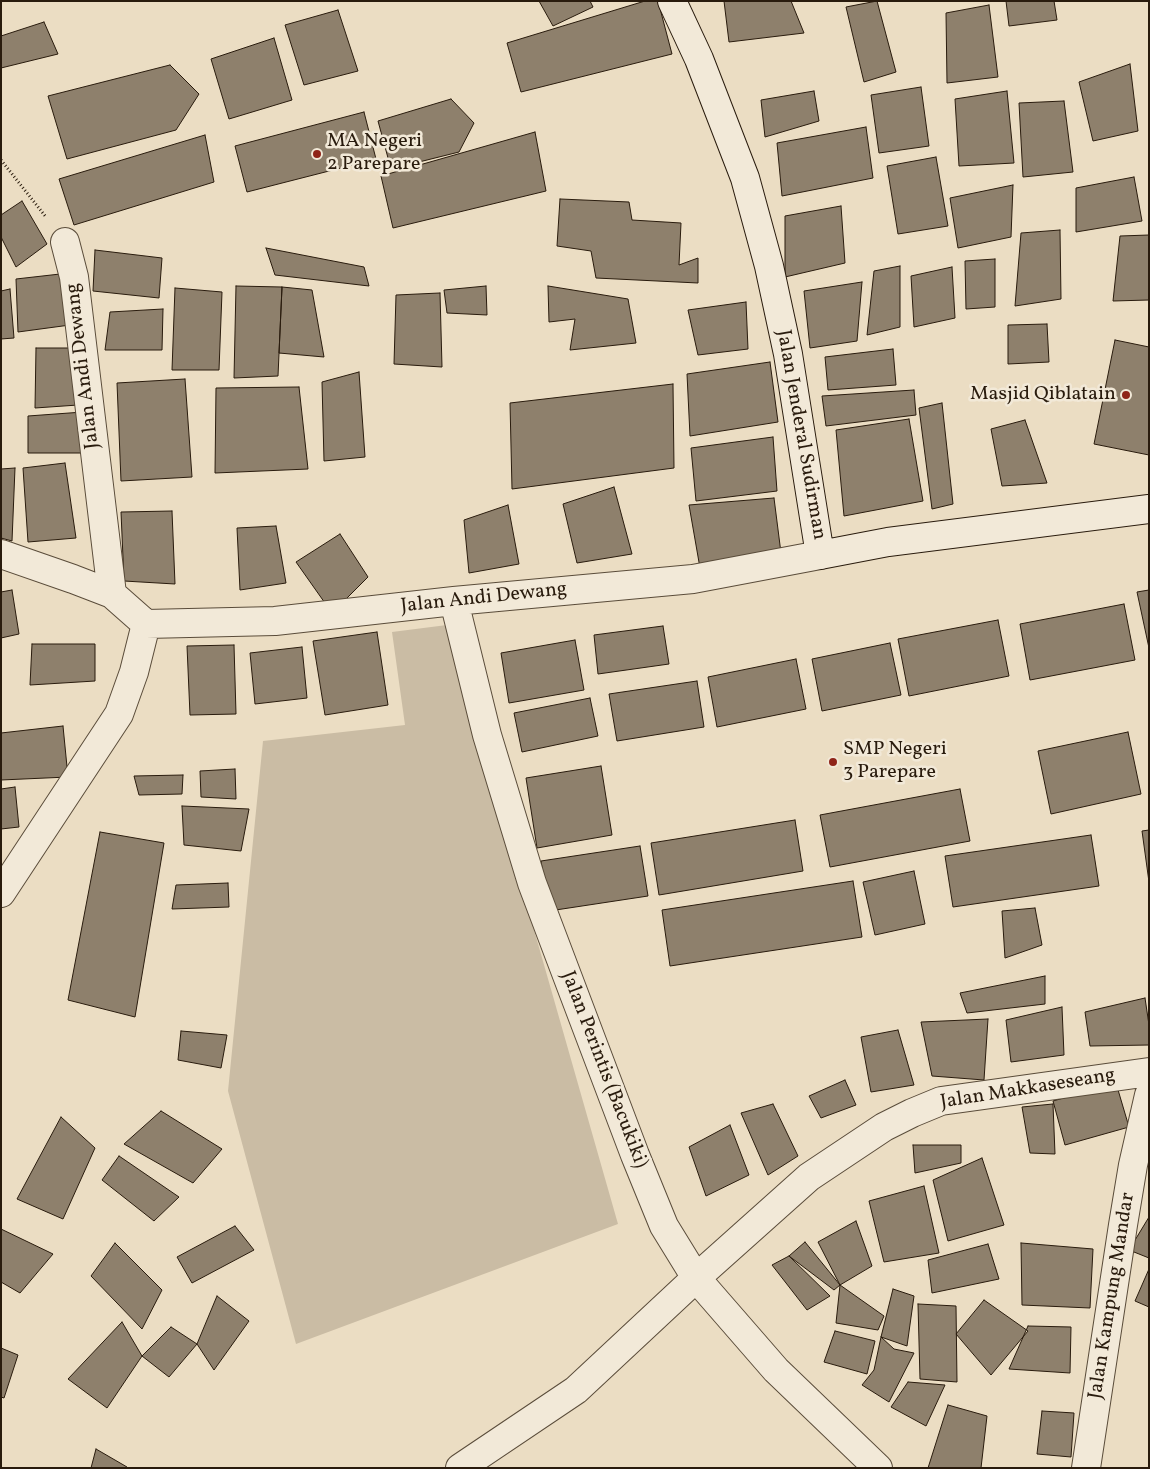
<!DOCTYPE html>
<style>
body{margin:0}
#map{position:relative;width:1150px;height:1469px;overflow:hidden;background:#ebddc3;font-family:Vollkorn,serif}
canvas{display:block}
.frame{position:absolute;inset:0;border:2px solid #291b0d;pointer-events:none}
</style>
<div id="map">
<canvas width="1150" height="1469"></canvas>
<div class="frame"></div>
</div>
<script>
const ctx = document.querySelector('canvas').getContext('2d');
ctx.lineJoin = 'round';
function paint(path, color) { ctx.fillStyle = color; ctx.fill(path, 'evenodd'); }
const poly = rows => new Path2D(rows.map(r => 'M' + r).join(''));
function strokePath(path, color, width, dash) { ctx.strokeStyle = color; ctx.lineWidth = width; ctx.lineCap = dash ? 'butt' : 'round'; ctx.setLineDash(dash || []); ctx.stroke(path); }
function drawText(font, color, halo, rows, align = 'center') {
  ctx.font = font + ' Vollkorn,serif'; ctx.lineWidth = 5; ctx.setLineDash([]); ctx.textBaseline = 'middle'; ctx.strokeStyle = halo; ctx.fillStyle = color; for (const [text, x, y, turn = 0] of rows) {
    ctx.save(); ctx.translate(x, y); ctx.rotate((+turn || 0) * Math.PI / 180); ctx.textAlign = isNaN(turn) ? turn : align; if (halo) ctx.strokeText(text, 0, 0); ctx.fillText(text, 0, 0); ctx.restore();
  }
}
const green = poly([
 [447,625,618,1224,296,1344,228,1091,263,741,405,725,392,632]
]);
const building = poly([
 [539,1,590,1,593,7,553,26,539,1],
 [645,1,658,1,672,54,521,92,507,43,645,1],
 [724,1,791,1,804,33,729,42,724,1],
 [877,1,896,72,864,82,846,7,877,1],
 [1006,1,1054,1,1057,20,1009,26,1006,1],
 [989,5,998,77,947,83,946,13,989,5],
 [338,10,358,71,304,85,285,25,338,10],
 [44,22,58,54,1,68,1,36,44,22],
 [274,38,292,100,229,119,211,59,274,38],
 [1130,64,1138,131,1093,141,1079,82,1130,64],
 [170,65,199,94,176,130,67,159,48,96,170,65],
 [921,87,929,146,879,153,871,95,921,87],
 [814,91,819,121,765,137,761,100,814,91],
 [1007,91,1014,163,959,166,955,99,1007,91],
 [451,99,474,123,459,152,391,169,378,121,451,99],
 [1064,101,1073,172,1023,177,1019,103,1064,101],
 [364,112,376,159,247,192,235,146,364,112],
 [866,127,873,178,782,196,777,143,866,127],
 [535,132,546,191,393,228,381,176,535,132],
 [205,135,214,182,74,225,59,179,205,135],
 [936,157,948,226,898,234,887,166,936,157],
 [1134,177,1142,221,1076,232,1076,188,1134,177],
 [1013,185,1011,237,958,248,950,198,1013,185],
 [560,199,629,202,632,220,681,223,679,265,698,258,698,283,596,278,591,251,557,246,560,199],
 [22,201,47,244,16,267,1,237,1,215,22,201],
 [841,206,845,263,785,277,785,216,841,206],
 [1060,230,1061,299,1015,306,1021,233,1060,230],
 [1149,235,1149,300,1113,301,1120,236,1149,235],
 [266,248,364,267,369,286,275,275,266,248],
 [95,250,162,258,159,298,93,291,95,250],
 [995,259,995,307,966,309,965,261,995,259],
 [900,266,900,327,867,335,874,271,900,266],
 [952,267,955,318,914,327,911,276,952,267],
 [69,273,70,325,18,332,16,279,69,273],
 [862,282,857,341,810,348,804,291,862,282],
 [236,286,282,287,278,376,234,378,236,286],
 [486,286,487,315,447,313,444,290,486,286],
 [548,286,628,299,636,343,570,350,575,319,549,322,548,286],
 [282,287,312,290,324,357,279,353,282,287],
 [175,288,222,292,219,370,172,370,175,288],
 [10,289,14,338,1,339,1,291,10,289],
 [440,293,442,367,394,364,396,295,440,293],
 [746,302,748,349,698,355,688,310,746,302],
 [163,309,162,350,105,350,110,312,163,309],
 [1047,324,1049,362,1008,364,1008,325,1047,324],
 [1115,340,1149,347,1149,455,1094,444,1115,340],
 [36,348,74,348,78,405,35,408,36,348],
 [893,349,896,385,828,390,825,357,893,349],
 [770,362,778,422,690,436,687,374,770,362],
 [359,372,365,457,324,461,322,382,359,372],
 [185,379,192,477,121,481,117,383,185,379],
 [673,384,674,468,512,489,510,403,673,384],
 [299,387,308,469,215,473,216,388,299,387],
 [914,390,916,415,826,426,822,396,914,390],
 [942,403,953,504,932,509,919,408,942,403],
 [83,412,83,453,28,453,28,416,83,412],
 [909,419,923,501,844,516,836,430,909,419],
 [1025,420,1047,483,1002,486,991,429,1025,420],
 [773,437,777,491,696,501,691,448,773,437],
 [65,463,76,538,28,542,23,468,65,463],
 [15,468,12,541,1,538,1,469,15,468],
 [614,487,632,554,577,563,563,504,614,487],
 [774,498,781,553,700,568,689,505,774,498],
 [508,505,519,564,469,573,464,520,508,505],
 [172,511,175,584,124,581,121,512,172,511],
 [276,526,286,583,240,590,237,528,276,526],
 [340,534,368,577,332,613,296,562,340,534],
 [12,590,19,634,1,638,1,592,12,590],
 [1149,590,1149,648,1137,592,1149,590],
 [1124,604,1135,660,1030,680,1020,624,1124,604],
 [998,620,1009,676,909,696,898,639,998,620],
 [663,626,669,664,598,674,594,635,663,626],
 [377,632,388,705,325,715,313,641,377,632],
 [575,640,584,690,509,703,501,653,575,640],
 [890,643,901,695,822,711,812,659,890,643],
 [32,644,95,644,95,681,30,685,32,644],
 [234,645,236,714,190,715,187,646,234,645],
 [302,647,307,698,255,704,250,653,302,647],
 [796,659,806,709,717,727,708,677,796,659],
 [697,681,704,727,617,741,609,694,697,681],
 [590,698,598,736,522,752,514,713,590,698],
 [63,726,68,777,1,780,1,733,63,726],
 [1128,732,1141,794,1051,814,1038,751,1128,732],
 [601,766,612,835,537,848,526,778,601,766],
 [235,769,236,799,201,797,200,771,235,769],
 [183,775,182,794,139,795,134,776,183,775],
 [15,787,19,827,1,829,1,789,15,787],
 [960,789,970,841,830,867,820,815,960,789],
 [182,806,249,809,241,851,184,845,182,806],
 [795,820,803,871,659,895,651,843,795,820],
 [1149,830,1149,882,1142,831,1149,830],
 [100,832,164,843,135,1017,68,1000,100,832],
 [1091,835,1099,886,953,907,945,856,1091,835],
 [640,846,648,896,549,911,541,861,640,846],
 [914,871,925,924,875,935,863,882,914,871],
 [853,881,862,937,670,966,662,910,853,881],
 [228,883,229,907,172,909,176,885,228,883],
 [1035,908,1042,945,1005,958,1002,911,1035,908],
 [1045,976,1045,1004,967,1013,960,993,1045,976],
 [1145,998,1149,1025,1149,1045,1090,1046,1085,1012,1145,998],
 [1062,1007,1064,1055,1011,1062,1006,1020,1062,1007],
 [988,1019,984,1080,932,1076,921,1022,988,1019],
 [898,1030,914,1085,871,1092,861,1037,898,1030],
 [181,1031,227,1035,221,1068,178,1060,181,1031],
 [845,1080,856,1105,821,1118,809,1096,845,1080],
 [1116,1083,1129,1127,1065,1145,1053,1101,1116,1083],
 [773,1104,798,1156,768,1175,741,1113,773,1104],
 [1053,1104,1055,1154,1030,1153,1022,1107,1053,1104],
 [161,1111,222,1149,193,1183,124,1144,161,1111],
 [61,1117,95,1148,63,1219,17,1199,61,1117],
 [730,1125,749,1175,706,1196,689,1147,730,1125],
 [913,1145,961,1145,961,1163,915,1173,913,1145],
 [119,1156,179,1197,154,1221,102,1180,119,1156],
 [982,1158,1004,1225,948,1241,933,1180,982,1158],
 [924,1186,939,1253,884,1262,869,1201,924,1186],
 [1149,1217,1149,1258,1129,1250,1149,1217],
 [856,1221,872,1266,840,1285,818,1242,856,1221],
 [235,1226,254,1250,192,1283,177,1257,235,1226],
 [1,1229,53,1254,20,1293,1,1282,1,1229],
 [805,1242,840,1285,834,1290,789,1256,805,1242],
 [115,1243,162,1290,142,1329,91,1276,115,1243],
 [1021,1243,1093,1249,1090,1308,1022,1305,1021,1243],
 [988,1244,999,1279,932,1293,928,1260,988,1244],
 [789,1256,830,1296,807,1310,772,1265,789,1256],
 [1149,1269,1149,1307,1135,1301,1149,1269],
 [840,1285,884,1316,878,1330,836,1323,840,1285],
 [893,1289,914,1296,907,1346,881,1337,893,1289],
 [217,1296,249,1321,214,1370,197,1344,217,1296],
 [984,1300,1028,1331,991,1375,956,1334,984,1300],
 [918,1304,956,1306,957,1382,920,1379,918,1304],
 [122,1322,142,1356,107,1408,68,1379,122,1322],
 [1028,1326,1071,1327,1070,1373,1009,1369,1028,1326],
 [171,1327,197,1344,169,1377,142,1356,171,1327],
 [835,1331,875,1341,867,1374,824,1362,835,1331],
 [881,1337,894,1349,914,1353,889,1402,862,1385,874,1370,881,1337],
 [1,1348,18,1355,4,1398,1,1397,1,1348],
 [908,1382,945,1385,926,1426,891,1407,908,1382],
 [948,1405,987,1416,981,1468,928,1468,948,1405],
 [1042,1411,1074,1413,1071,1457,1037,1454,1042,1411],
 [96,1449,127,1467,126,1468,91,1468,96,1449]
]);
const path = poly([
 [1,160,46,217]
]);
const minor = poly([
 [65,242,74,277,112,594],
 [1,554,73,579,112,594,146,624],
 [454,601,487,735,532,883,635,1155,664,1226,696,1278,776,1370,878,1468],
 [146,624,275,621,454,601,693,579,820,555],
 [1,893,119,714,134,672,146,624],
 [460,1468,576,1390,696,1278,809,1177,884,1127,912,1113,941,1101,1149,1072],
 [1086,1468,1123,1225,1133,1165,1149,1095]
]);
const secondary = poly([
 [672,1,699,59,745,178,769,266,788,354,820,555,888,542,1149,509]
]);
const markers = [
 [317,154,5,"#8f2418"],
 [1126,395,5,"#8f2418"],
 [833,762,5,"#8f2418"]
];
const poiNames = [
 ["MA Negeri",327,142],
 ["2 Parepare",327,165],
 ["Masjid Qiblatain",1116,395,"right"],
 ["SMP Negeri",843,750],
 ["3 Parepare",843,773]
];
const streetNames = [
 ["Jalan Andi Dewang",84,366,-97],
 ["Jalan Jenderal Sudirman",800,435,80],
 ["Jalan Andi Dewang",484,599,-6],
 ["Jalan Perintis (Bacukiki)",603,1070,69],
 ["Jalan Makkaseseang",1028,1090,-9],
 ["Jalan Kampung Mandar",1113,1296,-81]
];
paint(green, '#cabca4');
paint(building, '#8e806c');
strokePath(building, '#291b0d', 1);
strokePath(minor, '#5a4c3a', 30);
strokePath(secondary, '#291b0d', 30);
strokePath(path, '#291b0d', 3, [1, 2.5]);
strokePath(minor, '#f2e9d8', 28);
strokePath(secondary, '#f2e9d8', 28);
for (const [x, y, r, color] of markers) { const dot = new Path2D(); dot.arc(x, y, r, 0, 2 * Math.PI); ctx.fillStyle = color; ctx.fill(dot); strokePath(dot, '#f2e9d8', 2); }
drawText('20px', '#291b0d', '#f2e9d8', poiNames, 'left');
drawText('20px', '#291b0d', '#f2e9d8', streetNames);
</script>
